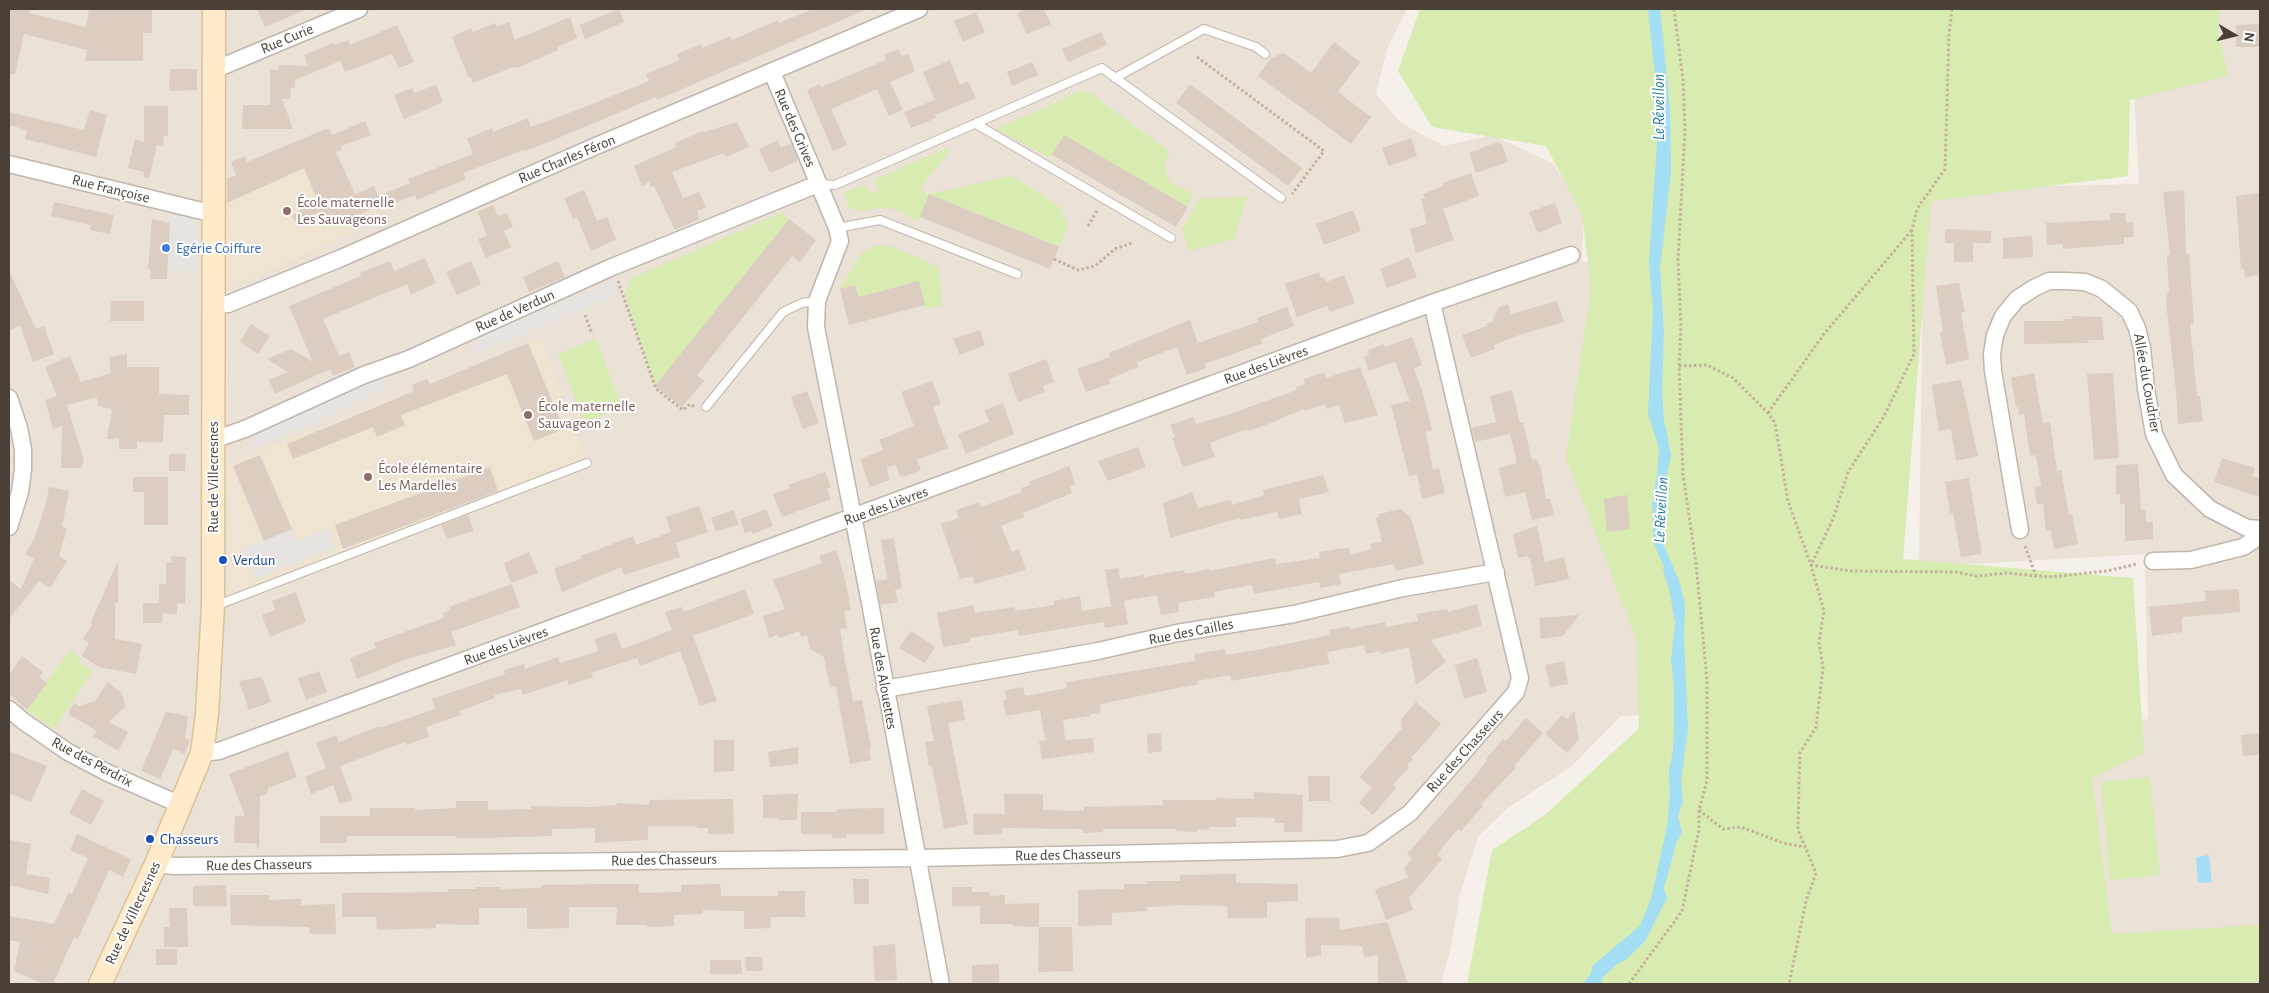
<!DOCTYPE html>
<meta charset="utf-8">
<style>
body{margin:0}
#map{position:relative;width:2269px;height:993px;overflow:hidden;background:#f5f0e9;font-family:"Alegreya Sans",sans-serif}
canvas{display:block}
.frame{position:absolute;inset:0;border:10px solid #4a4037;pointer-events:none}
.north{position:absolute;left:2209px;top:10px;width:50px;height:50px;-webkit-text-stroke:4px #fff;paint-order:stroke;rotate:98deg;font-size:14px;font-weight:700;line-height:20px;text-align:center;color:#4a4037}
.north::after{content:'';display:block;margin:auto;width:18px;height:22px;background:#4a4037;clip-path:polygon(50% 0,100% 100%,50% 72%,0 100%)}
</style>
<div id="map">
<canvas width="2269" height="993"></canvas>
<div class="frame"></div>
<div class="north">N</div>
</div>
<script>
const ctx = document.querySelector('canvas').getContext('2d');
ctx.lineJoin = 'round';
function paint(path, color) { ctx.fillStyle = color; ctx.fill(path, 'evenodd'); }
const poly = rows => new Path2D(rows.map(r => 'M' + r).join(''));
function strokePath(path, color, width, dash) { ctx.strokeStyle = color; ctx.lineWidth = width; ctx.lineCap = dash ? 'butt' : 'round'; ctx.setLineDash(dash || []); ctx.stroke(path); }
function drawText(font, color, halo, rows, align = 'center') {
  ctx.font = font + ' "Alegreya Sans",sans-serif'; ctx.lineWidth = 4; ctx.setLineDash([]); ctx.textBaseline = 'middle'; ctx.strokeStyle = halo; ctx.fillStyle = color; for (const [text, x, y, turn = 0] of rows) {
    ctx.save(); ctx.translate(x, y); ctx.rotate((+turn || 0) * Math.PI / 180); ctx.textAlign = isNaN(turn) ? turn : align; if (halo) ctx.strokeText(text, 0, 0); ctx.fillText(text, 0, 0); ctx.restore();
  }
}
const residential = poly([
 [9,9,1407,9,1387,49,1376,94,1401,123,1444,146,1492,135,1552,163,1584,206,1582,262,1643,260,1657,714,1621,716,1572,766,1509,807,1478,837,1460,894,1451,947,1441,984,9,984],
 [2215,9,2260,9,2260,984,2118,984,2085,728,2148,719,2145,554,1919,567,1924,189,2139,184,2134,88,2223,56]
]);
const education = poly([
 [319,141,357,230,231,289,224,285,225,180],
 [541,338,587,463,228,600,227,464]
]);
const green = poly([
 [1420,9,2220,9,2218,29,2228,76,2130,100,2128,176,1931,201,1903,559,2133,578,2144,753,2092,778,2112,934,2260,925,2260,981,2236,984,1467,984,1492,850,1545,815,1639,728,1636,638,1566,458,1591,288,1582,214,1546,146,1432,127,1398,71],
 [1081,91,1090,93,1170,152,1164,167,1170,183,1188,191,1192,197,1188,207,1064,136,1052,155,1048,157,996,129],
 [947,148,949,151,919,190,929,194,1012,176,1060,207,1068,224,1059,247,929,194,918,222,894,209,879,208,863,210,850,209,844,192,865,185,871,194,879,190,874,180],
 [1246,197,1235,239,1189,251,1182,230,1200,199],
 [783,212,789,219,655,386,625,295,630,279],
 [874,246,890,246,939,267,942,305,925,309,919,281,859,297,855,285,840,289,861,254],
 [596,339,622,407,584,422,558,354],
 [70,650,81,659,79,663,93,671,54,729,27,710],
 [2150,777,2160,875,2110,880,2101,782]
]);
const parking = poly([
 [170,214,194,220,202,229,201,270,169,269],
 [617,280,617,295,473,355,478,338],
 [388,372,386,389,252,450,255,429],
 [291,528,296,541,328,528,336,547,255,579,243,548]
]);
const water = poly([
 [1648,9,1660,9,1670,107,1671,171,1660,268,1664,332,1662,391,1664,420,1671,455,1661,504,1664,546,1680,583,1685,605,1684,637,1688,729,1681,781,1683,801,1678,816,1682,832,1677,841,1664,888,1667,898,1645,941,1627,959,1617,964,1603,977,1601,984,1562,984,1583,984,1590,975,1593,965,1640,926,1651,899,1667,827,1670,796,1669,772,1673,750,1674,728,1674,686,1671,660,1677,606,1671,583,1654,544,1652,506,1657,475,1659,449,1648,413,1653,311,1649,263,1658,128,1658,104],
 [2209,855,2212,882,2198,883,2196,857]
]);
const stream = poly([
 [1666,570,1672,590,1677,619]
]);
const building = poly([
 [9,9,31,9,29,13,86,27,89,9,152,9,152,33,143,33,143,61,85,61,87,50,24,34,15,74,9,74],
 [257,9,307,9,265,27],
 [619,9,624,22,585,39,580,25],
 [813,9,867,9,657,100,656,97,539,146,524,151,523,150,463,173,466,179,417,200,415,195,382,208,379,200,381,205,329,227,322,211,295,221,292,216,317,199,304,168,227,203,227,179,236,175,231,162,245,156,247,162,326,129,327,130,330,129,332,135,365,121,371,135,341,146,342,150,336,152,355,194,374,186,378,196,410,183,408,179,473,154,467,139,492,128,493,132,528,118,531,127,582,108,649,81,646,74,680,60,677,54,701,44,702,48,730,36,732,40,778,20,779,23],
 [1027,9,1044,9,1051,24,1027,34,1017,13],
 [976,12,985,32,963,42,954,21],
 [570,17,577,38,557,47,558,50,517,68,516,66,473,83,471,77,469,78,452,37,471,28,473,32,495,23,497,27,509,22,515,40],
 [2260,24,2260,47,2236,47,2236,25],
 [397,25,414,62,399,68,392,54,345,72,340,61,295,80,295,87,291,88,290,99,282,99,293,129,242,129,243,105,270,105,270,69,279,70,279,65,308,66,304,55,333,43,334,45,348,40,350,45],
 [1101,32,1107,45,1068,62,1062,49],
 [1334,42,1360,62,1338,92,1371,117,1351,144,1258,76,1271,58,1284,53,1311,73],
 [898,49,902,56,908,54,915,71,890,82,903,110,889,116,877,89,831,109,847,145,833,151,807,90,820,84,821,87,886,60,884,55],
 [950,60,960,85,968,81,976,98,935,115,936,118,911,128,904,112,935,100,923,72],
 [1032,62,1038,75,1012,86,1007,72],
 [170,69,197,69,197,90,169,91],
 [1190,84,1302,168,1288,186,1176,103],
 [436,85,443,102,404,119,394,95,412,88,414,93],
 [144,106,168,106,168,136,164,136,163,146,157,145,149,178,144,177,144,172,128,168,135,139,144,142],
 [90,110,107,115,96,157,25,139,27,130,9,125,9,112,84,130],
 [737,122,749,147,726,157,724,153,672,172,683,198,699,192,706,207,697,211,700,219,675,230,654,186,651,187,649,182,642,186,634,166,676,147,675,143,703,131,704,132],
 [1064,135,1188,207,1176,227,1052,155],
 [1411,138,1417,156,1389,166,1382,148],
 [778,140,781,148,791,143,798,161,770,173,759,149],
 [1497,142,1502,145,1508,162,1476,173,1469,153],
 [1471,173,1479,196,1443,209,1454,240,1416,253,1410,229,1427,224,1421,199,1425,199,1423,194,1443,186,1442,183],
 [584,190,597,221,607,217,616,240,591,251,577,217,573,219,564,198],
 [2184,190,2186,254,2189,254,2194,324,2190,324,2197,396,2200,396,2203,421,2178,424,2176,390,2166,301,2167,293,2169,293,2167,255,2170,255,2163,192],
 [2260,193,2260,275,2245,277,2244,269,2241,269,2236,196],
 [929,194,1059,247,1050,269,920,217],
 [54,202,114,215,110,234,90,230,91,225,51,216],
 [1555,203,1562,223,1538,233,1529,212],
 [493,205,498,216,507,213,513,227,504,231,511,247,486,258,478,239,487,236,478,212],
 [1353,210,1361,231,1324,245,1316,224],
 [2110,213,2126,213,2126,223,2133,222,2134,237,2124,237,2124,244,2063,249,2063,244,2047,245,2046,223,2110,220],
 [152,219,170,223,167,279,150,279,151,269,148,269],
 [789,219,816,240,800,262,792,256,697,375,704,381,682,407,655,386],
 [1945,229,1991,231,1991,243,1973,243,1973,262,1954,262,1954,243,1945,243],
 [2032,236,2033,257,2003,259,2003,238],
 [1409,257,1417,277,1387,288,1380,269],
 [425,258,436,283,411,294,407,284,323,319,339,356,349,352,355,367,333,376,330,369,275,394,269,380,288,372,267,359,291,349,313,362,289,306,361,276,360,273,390,261,394,271],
 [471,261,481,284,457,295,446,272],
 [558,261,565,277,529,292,523,277],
 [9,271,36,329,44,326,54,354,33,362,20,325,9,331],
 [1319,272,1321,278,1324,277,1326,282,1344,275,1355,303,1330,312,1327,306,1297,317,1285,284],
 [919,281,925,305,849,325,840,289,855,285,859,297],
 [1959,283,1965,312,1961,313,1969,359,1946,365,1940,332,1943,332,1936,286],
 [111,301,144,301,144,321,110,321],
 [1557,301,1564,322,1519,335,1494,345,1495,349,1471,358,1462,335,1487,326,1486,324,1494,321,1493,318,1499,307,1508,304,1511,314],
 [1287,307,1294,326,1261,339,1263,343,1205,364,1206,368,1187,375,1177,347,1137,362,1139,367,1109,379,1111,383,1086,392,1077,369,1110,357,1109,353,1190,320,1198,343,1258,322,1257,318],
 [2072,316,2102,317,2104,340,2088,340,2089,343,2024,344,2024,321,2063,321,2063,319,2072,319],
 [251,324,270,336,258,354,240,342],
 [980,330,985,345,960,355,953,339],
 [1412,337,1422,365,1414,368,1423,394,1432,430,1426,432,1433,470,1439,468,1445,493,1422,499,1417,474,1409,476,1391,405,1410,401,1396,364,1394,362,1369,371,1364,357,1369,354,1368,350,1384,344,1385,347],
 [528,343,564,429,534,441,507,374,401,415,405,425,377,437,373,427,293,459,287,444,414,391,412,385,427,379,430,384],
 [127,354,127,367,159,367,159,394,189,395,189,415,164,415,163,442,137,442,137,449,119,449,119,438,107,439,112,409,98,406,97,397,67,405,84,460,81,468,61,468,62,426,53,429,45,400,57,396,45,367,70,356,81,382,111,373,109,357],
 [1046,359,1054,382,1043,386,1045,392,1018,402,1008,374],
 [1360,367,1378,415,1345,423,1339,405,1327,409,1325,404,1305,411,1304,409,1268,424,1248,431,1247,429,1210,443,1215,457,1183,467,1172,438,1175,437,1170,425,1193,417,1196,424,1227,415,1297,390,1296,387,1305,384,1304,379,1324,372,1326,378],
 [2034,373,2043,423,2050,422,2057,471,2061,470,2069,515,2072,514,2078,544,2054,549,2051,531,2046,531,2043,504,2037,504,2034,487,2041,486,2036,455,2030,456,2024,414,2019,415,2018,407,2016,407,2011,378],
 [2113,373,2119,458,2094,460,2087,374],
 [1961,380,1978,456,1956,461,1951,429,1939,431,1932,385],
 [932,381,941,404,933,407,948,448,917,460,921,470,903,477,903,475,900,476,896,465,887,467,889,480,870,487,860,459,883,450,879,440,914,426,901,392],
 [1512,390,1520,423,1523,423,1532,460,1536,459,1541,468,1546,499,1550,499,1554,515,1532,520,1525,492,1505,497,1499,468,1517,463,1510,434,1475,442,1472,428,1496,422,1490,396],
 [807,391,819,423,803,429,791,397],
 [1003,403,1014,434,966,454,958,434,989,422,985,410],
 [1138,447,1146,467,1108,481,1098,461],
 [169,454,186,454,185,471,169,471],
 [260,455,292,529,264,541,233,466],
 [2222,458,2255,468,2252,476,2260,478,2260,497,2214,482],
 [2138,464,2141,510,2146,510,2146,522,2153,522,2153,539,2125,541,2125,504,2120,504,2120,494,2116,495,2116,465],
 [1069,466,1075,484,1070,487,1072,493,1023,513,1024,517,1001,526,1012,552,1019,549,1026,570,974,584,973,576,960,579,941,524,959,518,956,510,979,502,981,507,1022,492,1021,488,1030,485,1029,482],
 [490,467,498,491,343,549,335,525],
 [825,472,831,487,827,489,831,499,782,517,773,494,790,488,788,485],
 [1323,475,1329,492,1299,499,1302,514,1279,519,1277,512,1240,520,1239,518,1170,538,1163,503,1192,492,1198,508,1230,500,1233,505,1264,495,1263,490],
 [133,477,168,477,168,525,144,525,144,492,133,492],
 [1969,478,1982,554,1961,557,1953,513,1950,513,1945,482],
 [49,487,69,491,62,526,67,529,59,556,67,561,50,588,39,581,9,619,9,580,21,589,34,559,25,554,35,537,46,503],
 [1627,495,1630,529,1607,532,1604,499],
 [699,506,708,532,676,543,680,557,624,575,621,567,562,592,554,569,582,558,581,556,633,536,636,545,671,532,666,517],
 [766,509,773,526,753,534,751,531,745,533,740,519],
 [1401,509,1411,518,1424,564,1396,571,1394,564,1339,574,1341,584,1320,588,1319,582,1254,594,1252,585,1214,592,1215,597,1178,603,1179,612,1161,615,1157,595,1124,601,1128,624,1105,628,1104,622,1019,636,1018,630,970,638,970,642,943,647,937,613,974,605,975,613,1014,607,1015,611,1054,605,1054,601,1080,596,1082,611,1111,606,1105,570,1118,568,1120,579,1144,575,1144,577,1184,570,1185,574,1210,569,1210,571,1275,558,1276,564,1320,558,1319,552,1336,549,1349,548,1351,555,1371,549,1370,544,1382,542,1376,518,1379,517,1379,514],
 [733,510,739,524,716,532,711,518],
 [468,515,474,531,447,539,441,525],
 [1537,526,1545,562,1564,557,1569,579,1535,586,1530,558,1528,559,1528,556,1518,558,1513,534],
 [894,538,902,588,895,590,898,602,880,605,876,581,887,579,881,540],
 [836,550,845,579,851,610,844,611,847,628,840,629,845,661,853,701,862,700,871,748,869,748,871,760,850,764,836,686,830,688,824,657,810,649,807,635,801,637,799,631,779,638,777,635,769,638,763,616,785,609,773,580,822,563,819,556],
 [529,552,538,573,511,583,504,563],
 [171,556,186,557,185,604,177,603,177,614,163,613,162,623,143,623,143,603,159,603,159,584,166,584,166,563,172,563],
 [118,561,118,603,115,603,115,639,142,644,136,674,99,667,82,656,89,643,83,639,92,625,91,622],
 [512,584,520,607,451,632,456,645,407,659,357,679,350,658,376,648,374,643,444,618,443,613,450,610,449,607],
 [745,589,754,614,693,636,717,701,700,706,680,651,640,666,637,658,591,673,593,677,569,685,567,680,523,695,521,689,494,695,495,698,459,711,461,715,426,727,429,737,406,745,405,742,340,766,353,800,340,804,333,785,311,794,305,777,326,768,316,743,336,735,339,742,380,726,380,728,435,709,432,699,505,674,504,670,524,664,525,669,558,657,560,663,599,651,594,639,616,632,622,649,672,630,665,612,682,607,684,612],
 [2239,589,2240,612,2182,617,2182,632,2152,636,2149,607,2206,601,2205,591],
 [296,592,306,622,270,637,262,615,275,610,272,601],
 [1477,604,1482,626,1431,640,1446,662,1416,685,1409,647,1381,654,1380,651,1366,654,1364,645,1327,652,1329,664,1231,681,1230,675,1197,681,1198,684,1100,704,1101,712,1090,714,1090,716,1063,720,1065,740,1093,738,1094,752,1042,759,1039,741,1045,740,1040,710,1006,716,1003,700,1006,700,1005,690,1023,687,1025,696,1067,688,1066,682,1195,661,1194,654,1225,649,1226,655,1257,650,1330,635,1329,630,1350,626,1351,629,1385,622,1386,627,1418,621,1416,614,1447,609,1448,612],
 [1579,615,1563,636,1541,639,1539,618],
 [911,631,935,647,925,663,899,648],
 [22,656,43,672,39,677,47,683,27,710,9,694,9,675],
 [1477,658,1487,692,1464,699,1455,665],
 [1564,661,1568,684,1550,687,1545,665],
 [319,671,327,692,306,700,298,678],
 [262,677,271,702,249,710,239,681],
 [108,682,121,693,126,706,109,722,128,732,118,751,93,736,97,731,68,714,74,703,79,706,95,701],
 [962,700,965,720,948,723,968,824,944,829,932,766,929,766,925,742,934,741,927,706],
 [1416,702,1441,724,1411,758,1413,759,1407,765,1409,767,1393,785,1396,788,1373,815,1359,803,1372,788,1360,777,1402,728,1401,719],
 [1574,711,1579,739,1567,753,1545,734,1562,715,1567,719],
 [166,712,188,716,185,738,190,740,185,754,173,749,160,779,141,771],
 [1526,718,1543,733,1514,766,1516,768,1481,804,1483,806,1461,831,1458,829,1437,854,1442,859,1409,898,1413,910,1386,920,1375,890,1409,877,1404,869,1412,859,1407,854,1464,789,1487,761,1486,759,1503,739,1506,741],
 [1161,733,1162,751,1148,753,1147,734],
 [2260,733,2260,755,2243,756,2241,735],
 [714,740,734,740,734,771,714,772],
 [798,747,798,764,770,767,768,752],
 [9,751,47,766,31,802,9,793],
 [288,751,297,777,268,788,267,794,260,796,259,851,255,843,234,843,235,816,245,816,229,774],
 [1308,776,1330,776,1330,801,1309,801],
 [82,789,104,801,91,825,69,813],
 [1254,792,1303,795,1302,832,1284,832,1284,823,1275,823,1275,818,1236,817,1236,827,1209,827,1209,830,1197,829,1197,832,1176,831,1176,829,1103,829,1103,832,1083,833,1083,829,1002,828,1002,834,974,835,973,814,1005,814,1004,794,1043,794,1043,810,1084,811,1084,807,1163,805,1163,800,1216,800,1216,798,1254,799],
 [798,794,797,820,778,820,777,818,763,818,763,795],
 [733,799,734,834,708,834,708,828,697,828,697,826,648,826,648,840,609,842,595,843,595,828,552,829,552,836,481,838,456,838,456,836,347,836,347,843,320,843,320,816,370,816,370,808,415,808,415,810,456,808,456,801,488,801,488,810,531,809,531,806,590,807,617,805,617,803,649,805,649,800],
 [884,808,884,834,847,834,846,838,832,838,832,834,801,834,801,812,837,812,837,809],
 [77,834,131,859,123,877,109,870,78,939,74,937,53,984,44,984,14,971,20,942,9,940,9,916,54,924,69,892,72,894,88,858,70,850],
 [9,840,31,844,26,874,50,878,48,894,9,885],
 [1236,874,1236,883,1298,884,1298,901,1267,902,1267,918,1228,918,1227,906,1181,905,1147,907,1147,911,1112,913,1112,925,1078,926,1078,890,1124,889,1124,884,1147,884,1147,881,1180,881,1180,875],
 [853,879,869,879,869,904,854,904],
 [607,884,639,884,639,893,681,892,681,885,720,884,721,896,778,896,778,891,805,891,805,917,771,917,770,928,744,929,744,911,703,910,703,914,674,915,674,926,647,927,647,925,616,925,617,907,569,907,569,928,527,929,527,908,479,908,479,925,436,924,436,928,377,930,376,917,342,917,342,893,448,892,449,889,476,889,476,887,501,887,501,889,541,888,541,885],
 [226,885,227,906,193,906,193,886],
 [952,887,972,887,972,892,989,892,990,896,1005,895,1005,904,1039,903,1039,927,1013,926,1013,924,980,924,980,906,952,906],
 [230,895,269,895,269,900,301,899,301,905,335,904,336,934,310,934,309,927,231,925],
 [169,908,187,908,188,947,164,947,164,927,170,927],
 [1305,918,1339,918,1340,930,1387,922,1408,984,1378,984,1378,955,1364,957,1362,946,1321,945,1321,955,1306,958],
 [1039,927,1072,927,1073,971,1038,972],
 [895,944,897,980,875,981,873,946],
 [156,949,177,949,177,965,156,965],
 [745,957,762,957,763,971,746,971],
 [710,960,741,960,742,974,710,974],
 [999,964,999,984,972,984,972,965]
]);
const path = poly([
 [1952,9,1949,34,1945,169,1917,209,1912,230,1914,354,1883,418,1848,472,1833,519,1811,565,1850,571,1956,572,1977,576,2006,573,2049,577,2107,571,2137,564],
 [1197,57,1324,151,1292,194],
 [1088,226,1098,209],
 [1054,259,1078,270,1095,266,1115,249,1132,243],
 [618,281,656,389,683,410,690,404,695,407],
 [585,315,592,334],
 [1679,366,1707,365,1733,378,1768,413,1775,423,1788,501,1811,565,1824,611,1819,642,1823,668,1816,727,1800,753,1799,783,1798,830,1816,873,1806,901,1789,984],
 [1768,413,1824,334,1912,230],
 [2025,546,2036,576],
 [1699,810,1723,829,1741,827,1783,843,1805,847],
 [1629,984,1682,911,1699,829,1699,810,1707,781,1707,680,1696,563,1683,475,1679,366,1681,327,1678,260,1685,131,1683,80,1674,9]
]);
const lane = poly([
 [1115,78,1204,29,1256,47,1265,54],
 [976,124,1171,238],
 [819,184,835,185,1102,68,1281,198],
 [837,228,880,220,1017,274],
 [706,407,783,312,802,303,817,301],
 [215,606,587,463]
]);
const street = poly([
 [214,70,359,9],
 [772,72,837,228,840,241,817,301,816,327,870,603,941,984],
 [9,164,214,214],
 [213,305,228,304,339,259,589,149,919,9],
 [9,398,19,428,23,449,23,469,20,492,9,527],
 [213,440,245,429,364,375,409,359,612,267,818,184],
 [2020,530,1993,371,1992,354,1995,335,2003,316,2017,299,2034,288,2049,281,2065,281,2085,282,2102,289,2129,311,2137,328,2142,348,2146,389,2154,434,2174,475,2210,509,2247,528,2260,529],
 [2153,561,2191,560,2243,547,2260,536],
 [885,689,1098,651,1177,633,1294,614,1403,588,1496,572],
 [9,709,23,721,68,752,108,773,181,805],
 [202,753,219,751,1432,303,1571,255],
 [156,864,173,866,918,858,1337,849,1368,843,1410,813,1516,692,1520,678,1432,303]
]);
const secondary = poly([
 [100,984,156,864,202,753,207,714,213,606,214,9]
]);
const markers = [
 [287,211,5,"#8d6e63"],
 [166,248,5,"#3f7fe0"],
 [528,415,5,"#8d6e63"],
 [368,477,5,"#8d6e63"],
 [223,560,5,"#1a4fb4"],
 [150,839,5,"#1a4fb4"]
];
const streetNames = [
 ["Rue Curie",287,39,-23],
 ["Rue des Grives",795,128,67],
 ["Rue Charles Féron",567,159,-23],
 ["Rue Françoise",111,189,14],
 ["Rue de Verdun",515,311,-24],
 ["Rue des Lièvres",1266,365,-20],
 ["Allée du Coudrier",2147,383,80],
 ["Rue de Villecresnes",213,477,-90],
 ["Rue des Lièvres",886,506,-20],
 ["Rue des Cailles",1191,632,-11],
 ["Rue des Lièvres",506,646,-20],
 ["Rue des Alouettes",883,678,80],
 ["Rue des Chasseurs",1465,751,-48],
 ["Rue des Perdrix",92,762,28],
 ["Rue des Chasseurs",1068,855,-1],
 ["Rue des Chasseurs",664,860,-1],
 ["Rue des Chasseurs",259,865,-1],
 ["Rue de Villecresnes",133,913,-65]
];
const educationNames = [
 ["École maternelle",297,202],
 ["Les Sauvageons",297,219],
 ["École maternelle",538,406],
 ["Sauvageon 2",538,423],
 ["École élémentaire",378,468],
 ["Les Mardelles",378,485]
];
const shopNames = [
 ["Egérie Coiffure",176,248]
];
const transitNames = [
 ["Verdun",233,560],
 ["Chasseurs",160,839]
];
const waterNames = [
 ["Le Réveillon",1659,107,-90],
 ["Le Réveillon",1661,510,-87]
];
paint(residential, '#eae1d7');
paint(education, '#efe3d2');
paint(green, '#d8ebb0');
paint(parking, '#e6e3e1');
paint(water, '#a3def5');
strokePath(stream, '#a3def5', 5.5);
paint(building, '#dbcdc1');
strokePath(lane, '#c1b6ab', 10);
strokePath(street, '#c1b6ab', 19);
strokePath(secondary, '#dbc198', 25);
strokePath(path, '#c4b09b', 3, [2.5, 2.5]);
strokePath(lane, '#fff', 8);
strokePath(street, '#fff', 16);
strokePath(secondary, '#ffebc9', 22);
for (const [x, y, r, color] of markers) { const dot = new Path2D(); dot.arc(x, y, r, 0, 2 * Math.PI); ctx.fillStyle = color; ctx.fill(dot); strokePath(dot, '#fff', 2); }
drawText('15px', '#4a4037', '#fff', streetNames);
drawText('15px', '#785e54', '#fff', educationNames, 'left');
drawText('15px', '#366cbe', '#fff', shopNames, 'left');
drawText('15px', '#164399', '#fff', transitNames, 'left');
drawText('italic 16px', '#257ea3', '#fff', waterNames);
</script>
